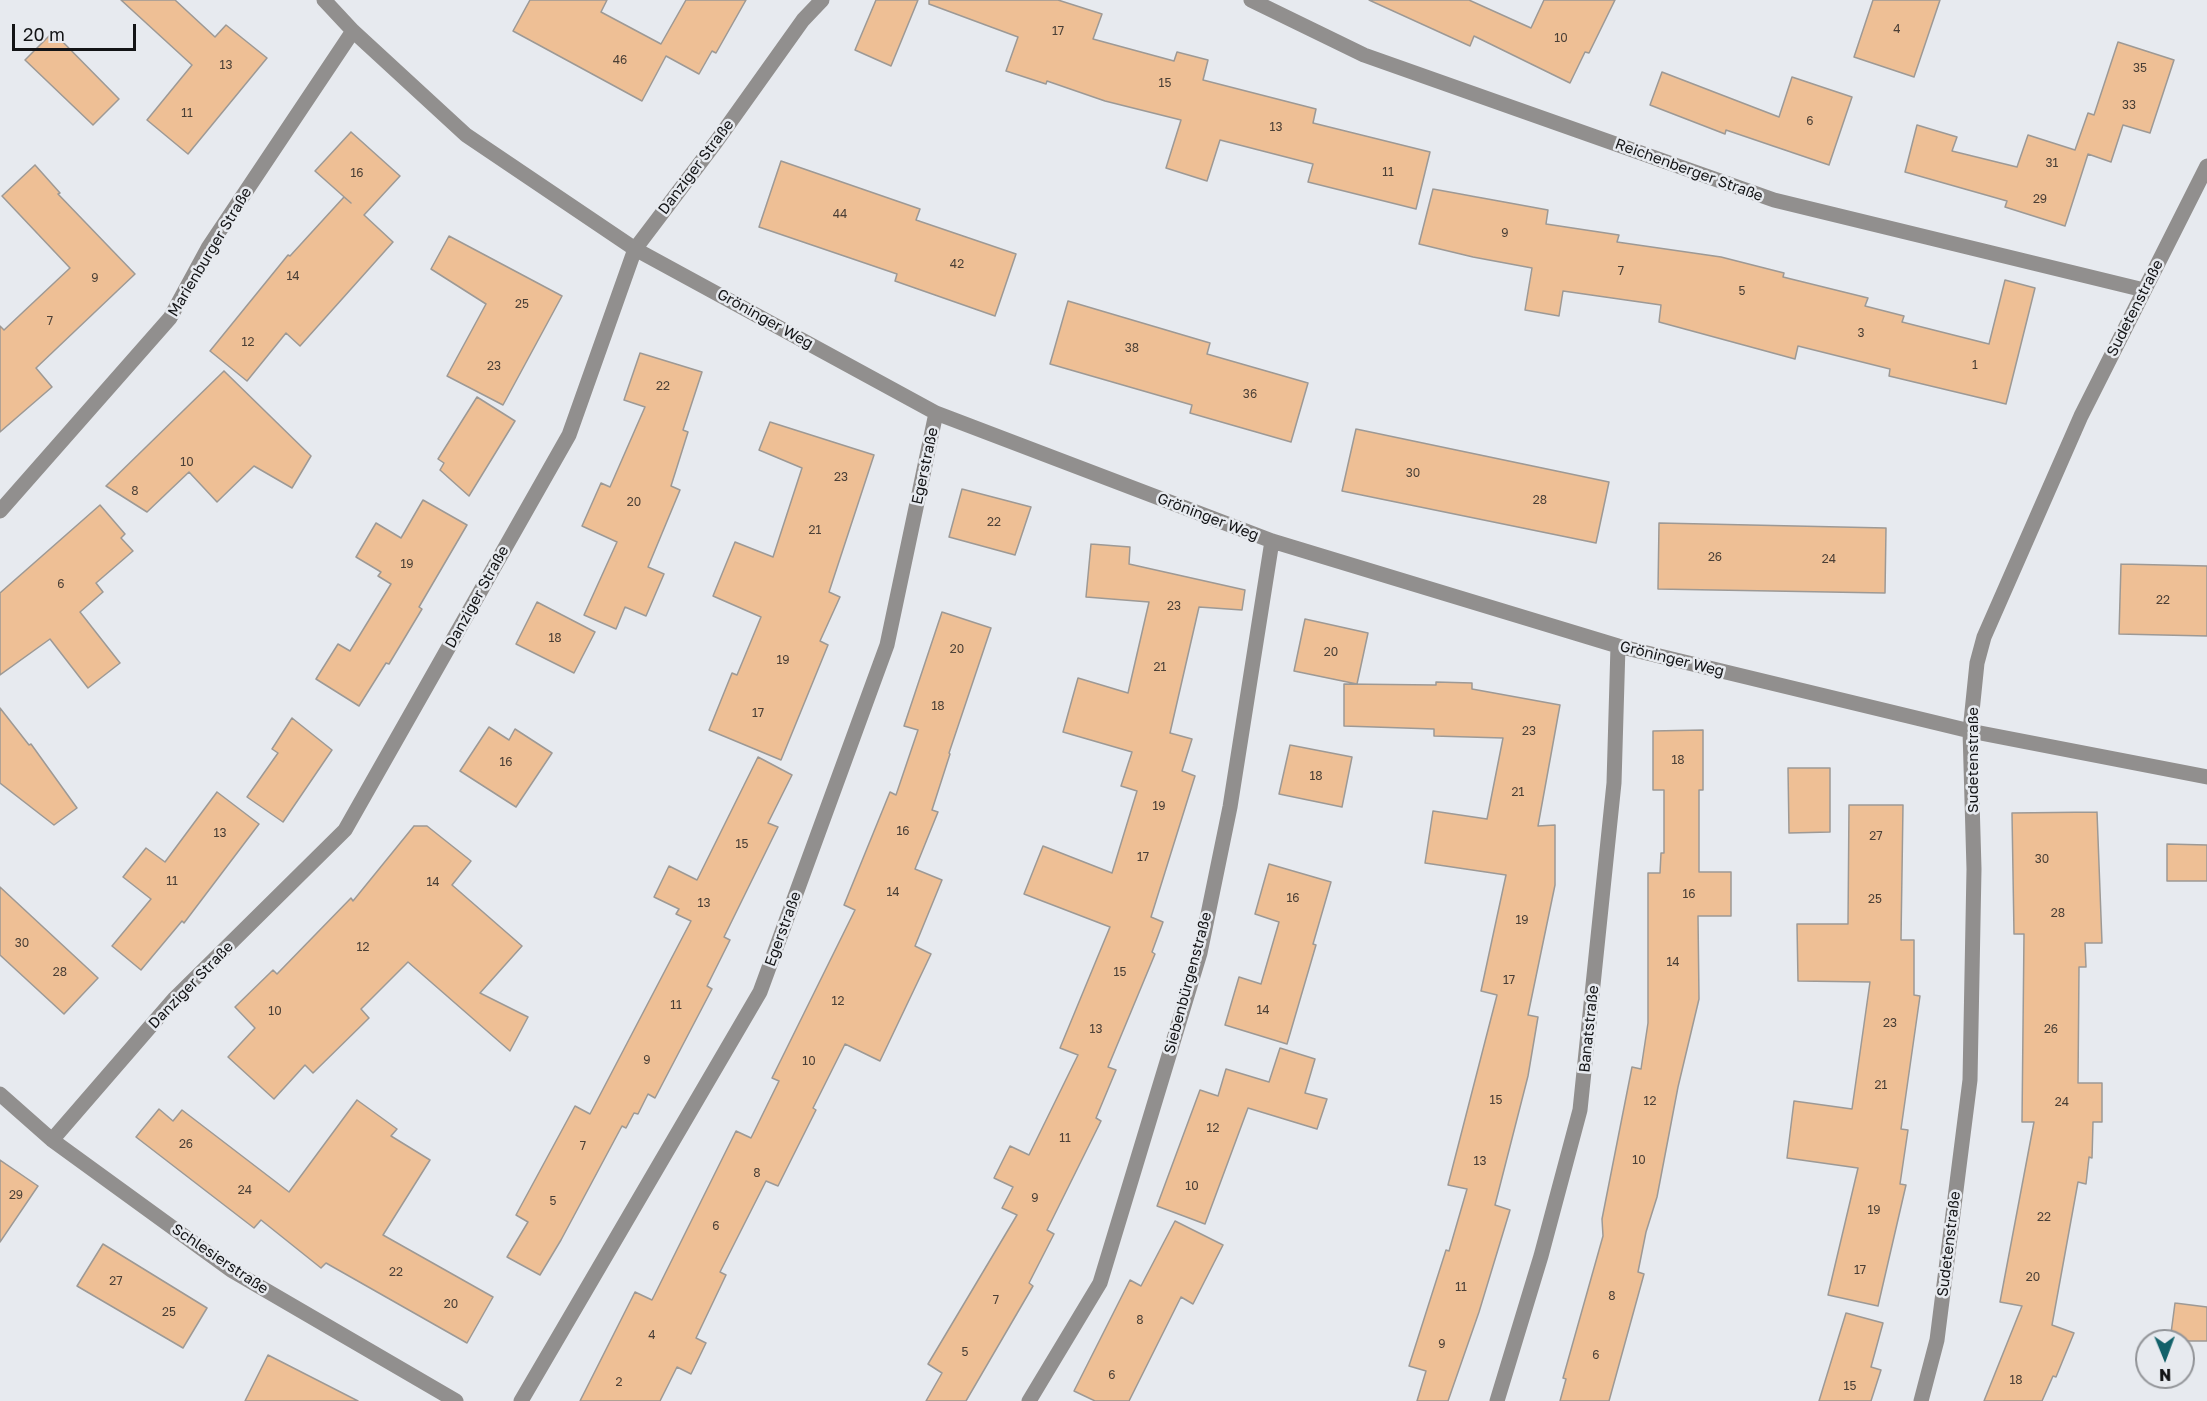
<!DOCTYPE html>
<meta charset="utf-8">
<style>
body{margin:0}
#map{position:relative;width:2207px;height:1401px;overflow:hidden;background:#e7eaef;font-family:"Golos Text",sans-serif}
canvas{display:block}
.north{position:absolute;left:2135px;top:1329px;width:60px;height:60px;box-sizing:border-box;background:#e7eaef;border:2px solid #929498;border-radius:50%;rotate:179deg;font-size:16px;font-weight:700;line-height:24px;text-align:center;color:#131416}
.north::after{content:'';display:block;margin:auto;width:21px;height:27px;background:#12616a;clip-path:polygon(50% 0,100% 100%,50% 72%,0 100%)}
.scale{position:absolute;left:12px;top:24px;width:124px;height:27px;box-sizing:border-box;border:3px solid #131416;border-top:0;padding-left:8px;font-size:18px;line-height:21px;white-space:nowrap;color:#131416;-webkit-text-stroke:4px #e7eaef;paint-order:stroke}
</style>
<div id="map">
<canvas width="2207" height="1401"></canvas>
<div class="north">N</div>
<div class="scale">20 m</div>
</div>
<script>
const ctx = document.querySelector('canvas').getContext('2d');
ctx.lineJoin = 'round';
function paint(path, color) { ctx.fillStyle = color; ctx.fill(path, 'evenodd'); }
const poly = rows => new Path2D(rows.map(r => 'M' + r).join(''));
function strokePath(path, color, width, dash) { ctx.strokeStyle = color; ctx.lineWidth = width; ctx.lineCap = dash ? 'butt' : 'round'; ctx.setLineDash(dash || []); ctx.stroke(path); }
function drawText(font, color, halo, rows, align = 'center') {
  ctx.font = font + ' "Golos Text",sans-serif'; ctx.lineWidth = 5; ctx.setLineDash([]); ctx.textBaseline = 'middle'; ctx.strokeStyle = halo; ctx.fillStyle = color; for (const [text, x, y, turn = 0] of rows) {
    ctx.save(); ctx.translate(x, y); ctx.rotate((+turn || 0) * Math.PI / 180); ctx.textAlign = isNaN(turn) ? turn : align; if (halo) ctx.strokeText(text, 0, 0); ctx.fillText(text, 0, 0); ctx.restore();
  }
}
const building = poly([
 [121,0,175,0,215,37,226,25,267,58,188,154,147,120,192,65,121,0],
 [530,0,607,0,601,12,661,44,686,0,746,0,716,53,712,51,699,74,666,56,642,101,513,31,530,0],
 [876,0,918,0,891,66,855,50,876,0],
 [929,0,1058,0,1102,14,1093,39,1174,61,1177,52,1208,60,1203,80,1316,109,1313,123,1430,152,1416,209,1308,182,1313,164,1220,140,1207,181,1166,168,1181,120,1105,101,1047,81,1046,84,1006,71,1018,37,929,4,929,0],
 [1369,0,1469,0,1531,28,1544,0,1615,0,1589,53,1585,52,1570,83,1474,36,1470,46,1369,0],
 [1873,0,1940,0,1914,77,1854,57,1873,0],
 [53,32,119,99,93,125,25,60,53,32],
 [2118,42,2174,60,2150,133,2123,125,2111,162,2088,154,2065,226,2005,207,2007,201,1905,172,1917,125,1957,137,1952,151,2017,167,2028,135,2075,150,2088,113,2094,115,2118,42],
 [1662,72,1779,117,1792,77,1852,97,1829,165,1726,130,1725,134,1650,105,1662,72],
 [351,132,400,176,364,215,393,242,300,346,286,333,247,381,210,351,288,255,290,256,344,197,351,203,315,171,351,132],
 [781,161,920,209,916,220,1016,254,995,316,895,281,897,274,759,227,781,161],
 [35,165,60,193,58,194,135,274,36,368,52,387,0,432,0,326,4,330,70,268,2,196,35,165],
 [1433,189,1548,210,1546,224,1619,235,1617,242,1721,257,1784,273,1783,277,1868,298,1865,306,1904,316,1902,322,1989,344,2005,280,2035,288,2006,404,1889,376,1890,369,1798,346,1795,359,1659,322,1661,305,1563,291,1559,316,1525,310,1532,268,1473,257,1419,244,1433,189],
 [449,236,562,296,503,405,447,376,486,304,431,269,449,236],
 [1068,301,1210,343,1207,354,1308,383,1291,442,1190,413,1192,405,1050,364,1068,301],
 [640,353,702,372,683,430,688,432,671,486,680,490,648,567,664,574,646,616,625,607,616,629,584,615,617,542,582,526,601,483,610,487,645,407,624,400,640,353],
 [224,371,311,456,292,488,254,466,217,502,189,472,147,512,106,486,224,371],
 [477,397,515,421,469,496,440,470,444,463,438,459,477,397],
 [770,422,874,455,829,592,840,597,820,641,828,645,781,760,709,730,732,673,737,675,761,617,713,596,735,542,773,557,802,468,759,450,770,422],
 [1356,429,1609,482,1596,543,1342,491,1356,429],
 [962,489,1031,507,1015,555,949,537,962,489],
 [423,500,467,525,419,607,422,609,389,664,386,663,359,706,316,679,338,644,350,651,391,584,378,576,381,572,356,557,376,523,401,538,423,500],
 [100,505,125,534,121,538,133,551,96,583,103,592,80,612,120,663,88,688,50,639,0,675,0,593,100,505],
 [1659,523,1886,528,1885,593,1658,589,1659,523],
 [1091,544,1130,547,1129,564,1245,590,1242,610,1199,607,1170,733,1192,739,1182,771,1195,776,1151,917,1163,922,1152,952,1155,954,1108,1067,1116,1070,1096,1118,1101,1121,1047,1230,1054,1234,1029,1283,1033,1286,966,1401,926,1401,942,1373,928,1364,1017,1215,1002,1208,1013,1187,994,1178,1010,1146,1029,1155,1078,1055,1060,1048,1110,927,1024,894,1043,846,1112,873,1137,791,1121,786,1132,752,1063,732,1078,678,1128,693,1149,602,1086,597,1091,544],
 [2121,564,2207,566,2207,636,2119,634,2121,564],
 [537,602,595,632,574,673,516,644,537,602],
 [942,612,991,628,949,753,950,754,932,810,938,812,915,869,942,880,915,946,931,954,880,1061,845,1044,813,1108,816,1110,778,1186,766,1181,720,1272,726,1275,696,1338,706,1343,691,1374,677,1367,660,1401,580,1401,635,1292,652,1300,736,1131,751,1138,779,1081,772,1078,855,910,844,905,890,792,896,795,918,730,904,726,942,612],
 [1305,619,1368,633,1357,684,1294,671,1305,619],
 [1436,682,1472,683,1472,689,1560,705,1538,826,1555,825,1555,885,1528,1015,1538,1017,1528,1076,1495,1205,1510,1210,1479,1312,1448,1401,1417,1401,1426,1371,1409,1366,1446,1250,1449,1251,1467,1189,1448,1185,1497,995,1481,991,1506,875,1425,863,1433,811,1487,819,1503,738,1434,736,1434,729,1344,726,1344,684,1436,685,1436,682],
 [0,708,29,745,31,744,77,808,54,825,0,783,0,708],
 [292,718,332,750,283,822,247,797,278,753,272,749,292,718],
 [489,727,509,740,515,729,552,753,516,807,460,771,489,727],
 [1703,730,1703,790,1699,790,1699,872,1731,872,1731,916,1698,916,1699,999,1678,1087,1657,1197,1646,1232,1638,1272,1644,1274,1609,1401,1560,1401,1566,1379,1563,1378,1603,1236,1602,1219,1632,1067,1641,1069,1648,1023,1648,873,1660,873,1661,853,1664,853,1664,790,1653,790,1653,731,1703,730],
 [1290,745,1352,757,1342,807,1279,794,1290,745],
 [758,757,792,775,768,823,778,827,724,937,730,940,707,986,712,989,655,1098,648,1094,638,1114,634,1113,626,1128,622,1126,561,1240,540,1275,507,1257,528,1222,516,1215,575,1106,590,1114,691,921,676,914,679,909,654,897,669,866,697,880,758,757],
 [1788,768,1830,768,1830,832,1789,833,1788,768],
 [217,792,259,824,184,923,182,921,141,970,112,946,151,899,123,877,146,848,165,862,217,792],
 [1849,805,1903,805,1901,940,1914,940,1914,995,1920,996,1901,1129,1908,1130,1900,1184,1906,1185,1878,1306,1828,1295,1858,1168,1787,1158,1794,1101,1852,1109,1870,982,1798,981,1797,924,1848,924,1849,805],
 [2097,812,2102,943,2085,943,2086,967,2079,967,2078,1083,2102,1083,2102,1122,2093,1122,2092,1158,2089,1157,2086,1184,2078,1182,2052,1325,2074,1333,2056,1377,2053,1376,2042,1401,1984,1401,2022,1306,2000,1302,2034,1122,2022,1122,2024,934,2014,934,2012,813,2097,812],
 [414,826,427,826,471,861,452,885,522,946,480,993,528,1017,510,1051,408,962,361,1009,369,1018,313,1073,305,1065,274,1099,228,1057,255,1028,235,1007,273,970,277,974,351,898,353,901,414,826],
 [2167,844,2207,845,2207,881,2167,881,2167,844],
 [1269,864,1331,882,1313,944,1316,945,1287,1044,1225,1025,1239,977,1261,984,1279,922,1255,914,1269,864],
 [0,887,98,978,64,1014,0,955,0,887],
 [1280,1048,1315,1059,1305,1093,1327,1099,1317,1129,1248,1108,1205,1224,1157,1206,1200,1090,1218,1096,1226,1069,1269,1082,1280,1048],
 [357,1100,397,1129,391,1136,430,1160,383,1235,493,1297,467,1343,326,1263,321,1268,261,1220,254,1228,136,1137,159,1109,173,1121,182,1110,289,1192,357,1100],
 [0,1160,38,1186,0,1242,0,1160],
 [1175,1221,1223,1245,1193,1304,1181,1297,1129,1401,1095,1401,1074,1391,1130,1280,1141,1286,1175,1221],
 [103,1244,207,1308,183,1348,77,1286,103,1244],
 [2175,1303,2207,1307,2207,1341,2170,1341,2175,1303],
 [1846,1313,1883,1323,1871,1367,1881,1370,1871,1401,1819,1401,1846,1313],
 [268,1355,358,1401,245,1401,268,1355]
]);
const street = poly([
 [324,0,353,31,466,135,635,249,936,413,1272,541,1618,646,1970,731,2207,777],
 [1251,0,1364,55,1774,200,2144,290],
 [0,511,170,318,208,248,353,31],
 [0,1094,52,1140,231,1270,456,1401],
 [52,1140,175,998,345,830,569,435,635,249,716,142,803,20,822,0],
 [521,1401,760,992,887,645,936,413],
 [1029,1401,1100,1283,1200,953,1230,807,1272,541],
 [1497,1401,1541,1256,1580,1110,1614,783,1618,646],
 [1921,1401,1937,1340,1970,1080,1974,869,1970,731,1977,663,1984,637,2081,416,2207,166]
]);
const numberNames = [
 ["4",1897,29],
 ["17",1058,31],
 ["10",1561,38],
 ["46",620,60],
 ["13",226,65],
 ["35",2140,68],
 ["15",1165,83],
 ["33",2129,105],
 ["11",187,113],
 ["6",1810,121],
 ["13",1276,127],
 ["31",2052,163],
 ["11",1388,172],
 ["16",357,173],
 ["29",2040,199],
 ["44",840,214],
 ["9",1505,233],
 ["42",957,264],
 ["7",1621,271],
 ["14",293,276],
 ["9",95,278],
 ["5",1742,291],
 ["25",522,304],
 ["7",50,321],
 ["3",1861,333],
 ["12",248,342],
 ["38",1132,348],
 ["1",1975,365],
 ["23",494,366],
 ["22",663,386],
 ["36",1250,394],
 ["10",187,462],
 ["30",1413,473],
 ["23",841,477],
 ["8",135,491],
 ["28",1540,500],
 ["20",634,502],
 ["22",994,522],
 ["21",815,530],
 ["26",1715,557],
 ["24",1829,559],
 ["19",407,564],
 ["6",61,584],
 ["22",2163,600],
 ["23",1174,606],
 ["18",555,638],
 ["20",957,649],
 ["20",1331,652],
 ["19",783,660],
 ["21",1160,667],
 ["18",938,706],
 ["17",758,713],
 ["23",1529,731],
 ["18",1678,760],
 ["16",506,762],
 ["18",1316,776],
 ["21",1518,792],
 ["19",1159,806],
 ["16",903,831],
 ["13",220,833],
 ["27",1876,836],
 ["15",742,844],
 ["17",1143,857],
 ["30",2042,859],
 ["11",172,881],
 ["14",433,882],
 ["14",893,892],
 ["16",1689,894],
 ["16",1293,898],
 ["25",1875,899],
 ["13",704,903],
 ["28",2058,913],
 ["19",1522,920],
 ["30",22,943],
 ["12",363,947],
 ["14",1673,962],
 ["28",60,972],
 ["15",1120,972],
 ["17",1509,980],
 ["12",838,1001],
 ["11",676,1005],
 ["14",1263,1010],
 ["10",275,1011],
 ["23",1890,1023],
 ["13",1096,1029],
 ["26",2051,1029],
 ["9",647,1060],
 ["10",809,1061],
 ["21",1881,1085],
 ["15",1496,1100],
 ["12",1650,1101],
 ["24",2062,1102],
 ["12",1213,1128],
 ["11",1065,1138],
 ["26",186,1144],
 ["7",583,1146],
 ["10",1639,1160],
 ["13",1480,1161],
 ["8",757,1173],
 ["10",1192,1186],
 ["24",245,1190],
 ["29",16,1195],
 ["9",1035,1198],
 ["5",553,1201],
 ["19",1874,1210],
 ["22",2044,1217],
 ["6",716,1226],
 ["17",1860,1270],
 ["22",396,1272],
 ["20",2033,1277],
 ["27",116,1281],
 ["11",1461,1287],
 ["8",1612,1296],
 ["7",996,1300],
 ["20",451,1304],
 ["25",169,1312],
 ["8",1140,1320],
 ["4",652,1335],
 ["9",1442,1344],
 ["5",965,1352],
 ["6",1596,1355],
 ["6",1112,1375],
 ["18",2016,1380],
 ["2",619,1382],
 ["15",1850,1386]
];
const streetNames = [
 ["Danziger Straße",696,167,-53],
 ["Reichenberger Straße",1689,170,20],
 ["Marienburger Straße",210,252,-59],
 ["Sudetenstraße",2135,308,-63],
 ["Gröninger Weg",765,319,29],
 ["Egerstraße",925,466,-78],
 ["Gröninger Weg",1208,517,21],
 ["Danziger Straße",477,597,-61],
 ["Gröninger Weg",1672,659,14],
 ["Sudetenstraße",1973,760,-90],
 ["Egerstraße",783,929,-70],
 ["Siebenbürgenstraße",1188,983,-75],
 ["Danziger Straße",191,985,-46],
 ["Banatstraße",1589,1029,-84],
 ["Sudetenstraße",1949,1244,-83],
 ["Schlesierstraße",220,1259,34]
];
paint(building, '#eebf95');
strokePath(building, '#9d9995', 1.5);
strokePath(street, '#918f8e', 15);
drawText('12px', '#4a3f36', null, numberNames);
drawText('15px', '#131416', '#e7eaef', streetNames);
</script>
